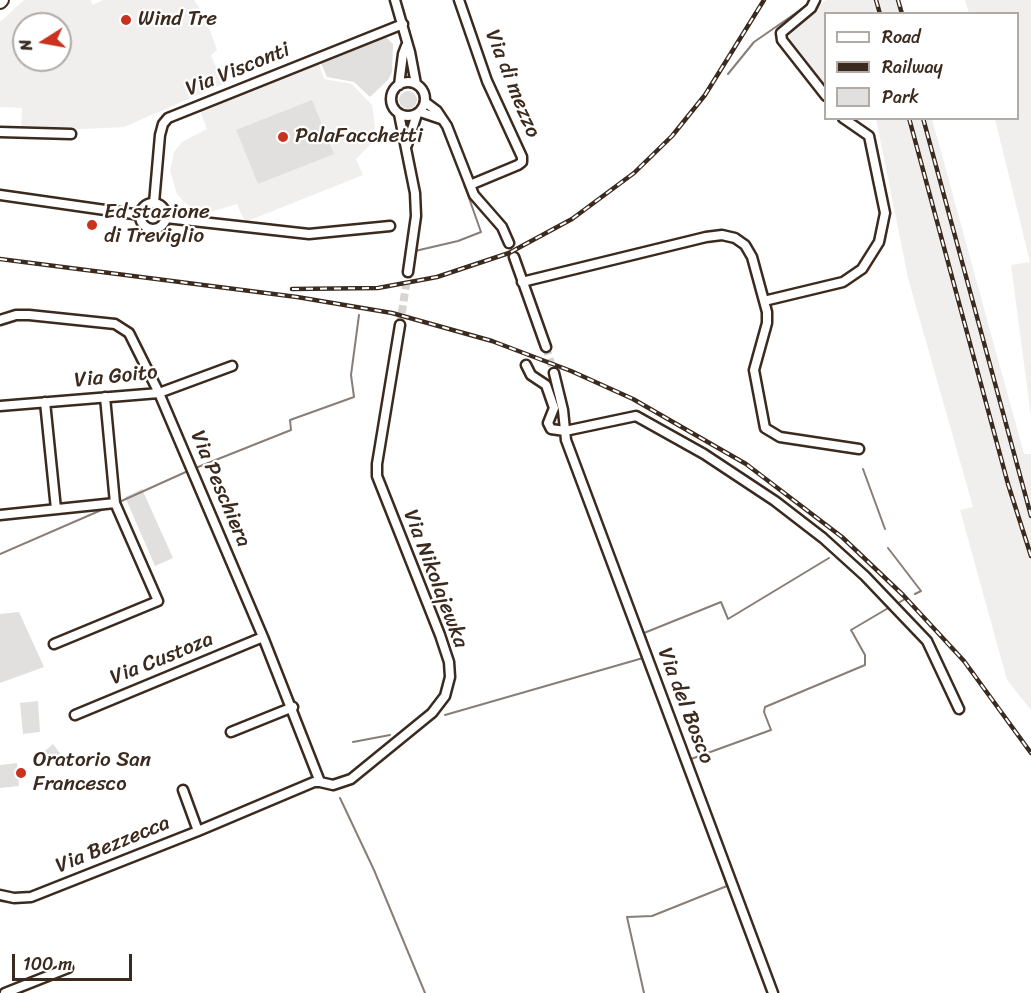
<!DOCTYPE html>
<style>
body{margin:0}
#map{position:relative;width:1031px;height:993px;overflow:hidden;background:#fff;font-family:Sriracha,sans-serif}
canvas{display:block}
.legend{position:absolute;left:824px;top:12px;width:195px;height:108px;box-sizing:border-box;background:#fff;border:2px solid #b1aaa5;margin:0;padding:8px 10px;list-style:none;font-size:18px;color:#3b2a1e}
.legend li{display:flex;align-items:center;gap:12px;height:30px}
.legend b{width:30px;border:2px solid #b1aaa5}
.north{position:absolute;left:12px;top:12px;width:60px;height:60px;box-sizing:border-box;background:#fff;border:2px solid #b1aaa5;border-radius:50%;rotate:259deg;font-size:16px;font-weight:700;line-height:24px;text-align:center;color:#3b2a1e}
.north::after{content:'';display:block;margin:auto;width:21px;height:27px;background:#c8321e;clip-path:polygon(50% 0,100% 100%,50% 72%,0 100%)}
.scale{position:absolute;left:12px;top:954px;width:120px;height:27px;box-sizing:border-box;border:3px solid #3b2a1e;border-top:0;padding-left:8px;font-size:18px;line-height:21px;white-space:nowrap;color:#3b2a1e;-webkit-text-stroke:4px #fff;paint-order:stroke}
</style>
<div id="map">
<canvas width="1031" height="993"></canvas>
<ul class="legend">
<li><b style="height:8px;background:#fff"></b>Road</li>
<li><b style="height:8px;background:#3b2a1e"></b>Railway</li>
<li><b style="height:16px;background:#e2e0de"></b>Park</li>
</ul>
<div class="north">N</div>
<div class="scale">100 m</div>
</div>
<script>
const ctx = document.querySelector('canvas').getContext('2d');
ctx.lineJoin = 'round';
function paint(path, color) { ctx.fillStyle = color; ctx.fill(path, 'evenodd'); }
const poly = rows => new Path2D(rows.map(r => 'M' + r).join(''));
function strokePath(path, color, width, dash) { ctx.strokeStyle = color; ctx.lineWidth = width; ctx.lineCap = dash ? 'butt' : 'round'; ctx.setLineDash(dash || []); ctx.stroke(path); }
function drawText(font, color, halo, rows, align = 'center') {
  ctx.font = font + ' Sriracha,sans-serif'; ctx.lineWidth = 4.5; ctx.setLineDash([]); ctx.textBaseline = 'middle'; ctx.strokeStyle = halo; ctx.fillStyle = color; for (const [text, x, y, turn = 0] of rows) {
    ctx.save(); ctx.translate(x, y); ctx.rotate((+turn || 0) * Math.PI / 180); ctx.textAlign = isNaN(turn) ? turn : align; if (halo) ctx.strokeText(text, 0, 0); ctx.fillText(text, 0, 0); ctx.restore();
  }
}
const built = poly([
 [24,0,91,0,92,5,103,0,194,0,205,16,217,50,211,55,223,84,124,127,21,132,22,108,0,107,0,22],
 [24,24,60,24,60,60,24,60],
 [826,0,901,0,904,13,826,14,825,85,790,39,788,32],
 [965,0,1031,0,1031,417,1011,265,1030,262,995,119,1018,118,1018,14,969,13],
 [319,64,324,79,352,84,372,105,375,126,372,138,369,146,356,159,363,175,245,222,237,204,211,212,196,210,185,203,177,194,170,171,174,152,182,142,207,129,200,111],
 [876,119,932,119,1024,454,1031,454,1031,710,1007,680,960,510,973,507,908,278]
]);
const green = poly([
 [386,37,393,44,392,72,388,80,370,97,354,82,327,77,321,63],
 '399 100a9 9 0 1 1 18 0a9 9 0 1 1-18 0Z',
 [312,100,334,154,258,184,236,130],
 [142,489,173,558,155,566,125,497],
 [19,612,44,667,0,683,0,614],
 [38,701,40,732,23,734,20,703],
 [53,744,66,761,58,768,45,751],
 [17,763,19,786,0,788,0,765]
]);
const stream = poly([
 [728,74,754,42,809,4],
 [415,251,458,241,481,232,464,184],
 [193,469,291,430,290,420,354,397,351,375,359,315],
 [863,469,885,529],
 [117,503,188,471],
 [888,548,921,591,915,594],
 [0,554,106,508],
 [900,602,905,599],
 [653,658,644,633,721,602,728,619,829,558],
 [445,715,643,658],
 [353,742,390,735],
 [698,781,691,759,771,730,764,712,765,707,865,665,865,655,851,630,890,607],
 [340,798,374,870,425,993],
 [644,993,627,917,652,916,727,886,709,833]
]);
const streetTunnel = poly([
 [400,325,408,272],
 [546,347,554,373]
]);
const street = poly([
 [395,0,410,52,416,84],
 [459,0,487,81,522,157,522,162,518,165,470,185],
 [815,0,811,8,781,33,782,40,826,96],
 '391 99a17 17 0 1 1 34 0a17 17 0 1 1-34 0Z',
 [399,85,403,54,406,46],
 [425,102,437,111,447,126,474,195,502,227,509,243],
 [420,112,441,119],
 [399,114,415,193,416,216,408,272],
 [0,132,71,134],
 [407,145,417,114],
 [0,195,140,215],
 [154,203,160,135,163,124,168,118,403,24],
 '140 216a13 13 0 1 1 26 0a13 13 0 1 1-26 0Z',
 [166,218,309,234,390,226],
 [514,257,546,347],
 [522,282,706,237,722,235,735,238,745,245,752,257,767,312,767,323,754,370,765,428,780,437,859,449],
 [764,301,843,282,862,269,879,242,885,213,869,136,843,118],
 [0,320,16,315,29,315,115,324,129,333,159,393,263,637,320,782,333,785,351,779,432,713,445,696,450,677,449,662,440,635,377,476,377,464,400,325],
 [526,365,531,375,546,385,554,408,548,423,551,429,565,431,636,416,704,454,775,501,823,538,865,576,927,641,959,709],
 [554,373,563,410,566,440,773,993],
 [45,402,56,509],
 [0,406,159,393,232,366],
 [0,515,115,503],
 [54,644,158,601,115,503,105,397],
 [75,715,263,637],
 [231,732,293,707],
 [198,831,314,782,320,782],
 [0,895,14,898,31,897,198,831,183,790],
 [5,993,68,968]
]);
const secondary = poly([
 [0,2,2,0]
]);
const rail = poly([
 [876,0,880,14],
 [898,0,902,14],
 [909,118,1008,484,1031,556],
 [923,118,1031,516],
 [0,259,297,297,392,313,492,341,571,371,633,399,746,464,842,537,903,595,964,661,1031,753],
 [292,289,378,288,437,277,509,253,572,219,634,173,672,136,705,95,764,0]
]);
const markers = [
 [126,20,6,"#c8321e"],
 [283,137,6,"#c8321e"],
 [92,225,6,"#c8321e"],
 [21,773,6,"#c8321e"]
];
const poiNames = [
 ["Wind Tre",138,20],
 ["PalaFacchetti",295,137],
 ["Ed stazione",104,213],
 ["di Treviglio",104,237],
 ["Oratorio San",33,761],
 ["Francesco",33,785]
];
const streetNames = [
 ["Via Visconti",238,70,-22],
 ["Via di mezzo",512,84,68],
 ["Via Goito",116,377,-6],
 ["Via Peschiera",220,489,67],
 ["Via Nikolajewka",435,579,69],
 ["Via Custoza",162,659,-22],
 ["Via del Bosco",685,706,69],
 ["Via Bezzecca",113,845,-22]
];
paint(built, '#f1efee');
paint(green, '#e2e0de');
strokePath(stream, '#887e77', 2);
strokePath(streetTunnel, '#d8d4d2', 8, [8, 4]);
strokePath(street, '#3b2a1e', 13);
strokePath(secondary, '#3b2a1e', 16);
strokePath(street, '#fff', 8);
strokePath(secondary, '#fff', 12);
strokePath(rail, '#3b2a1e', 4.5);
strokePath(rail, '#fff', 2, [7]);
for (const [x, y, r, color] of markers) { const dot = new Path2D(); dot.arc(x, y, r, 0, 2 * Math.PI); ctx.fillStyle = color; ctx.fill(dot); strokePath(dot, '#fff', 2); }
drawText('21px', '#3b2a1e', '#fff', poiNames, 'left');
drawText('21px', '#3b2a1e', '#fff', streetNames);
</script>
